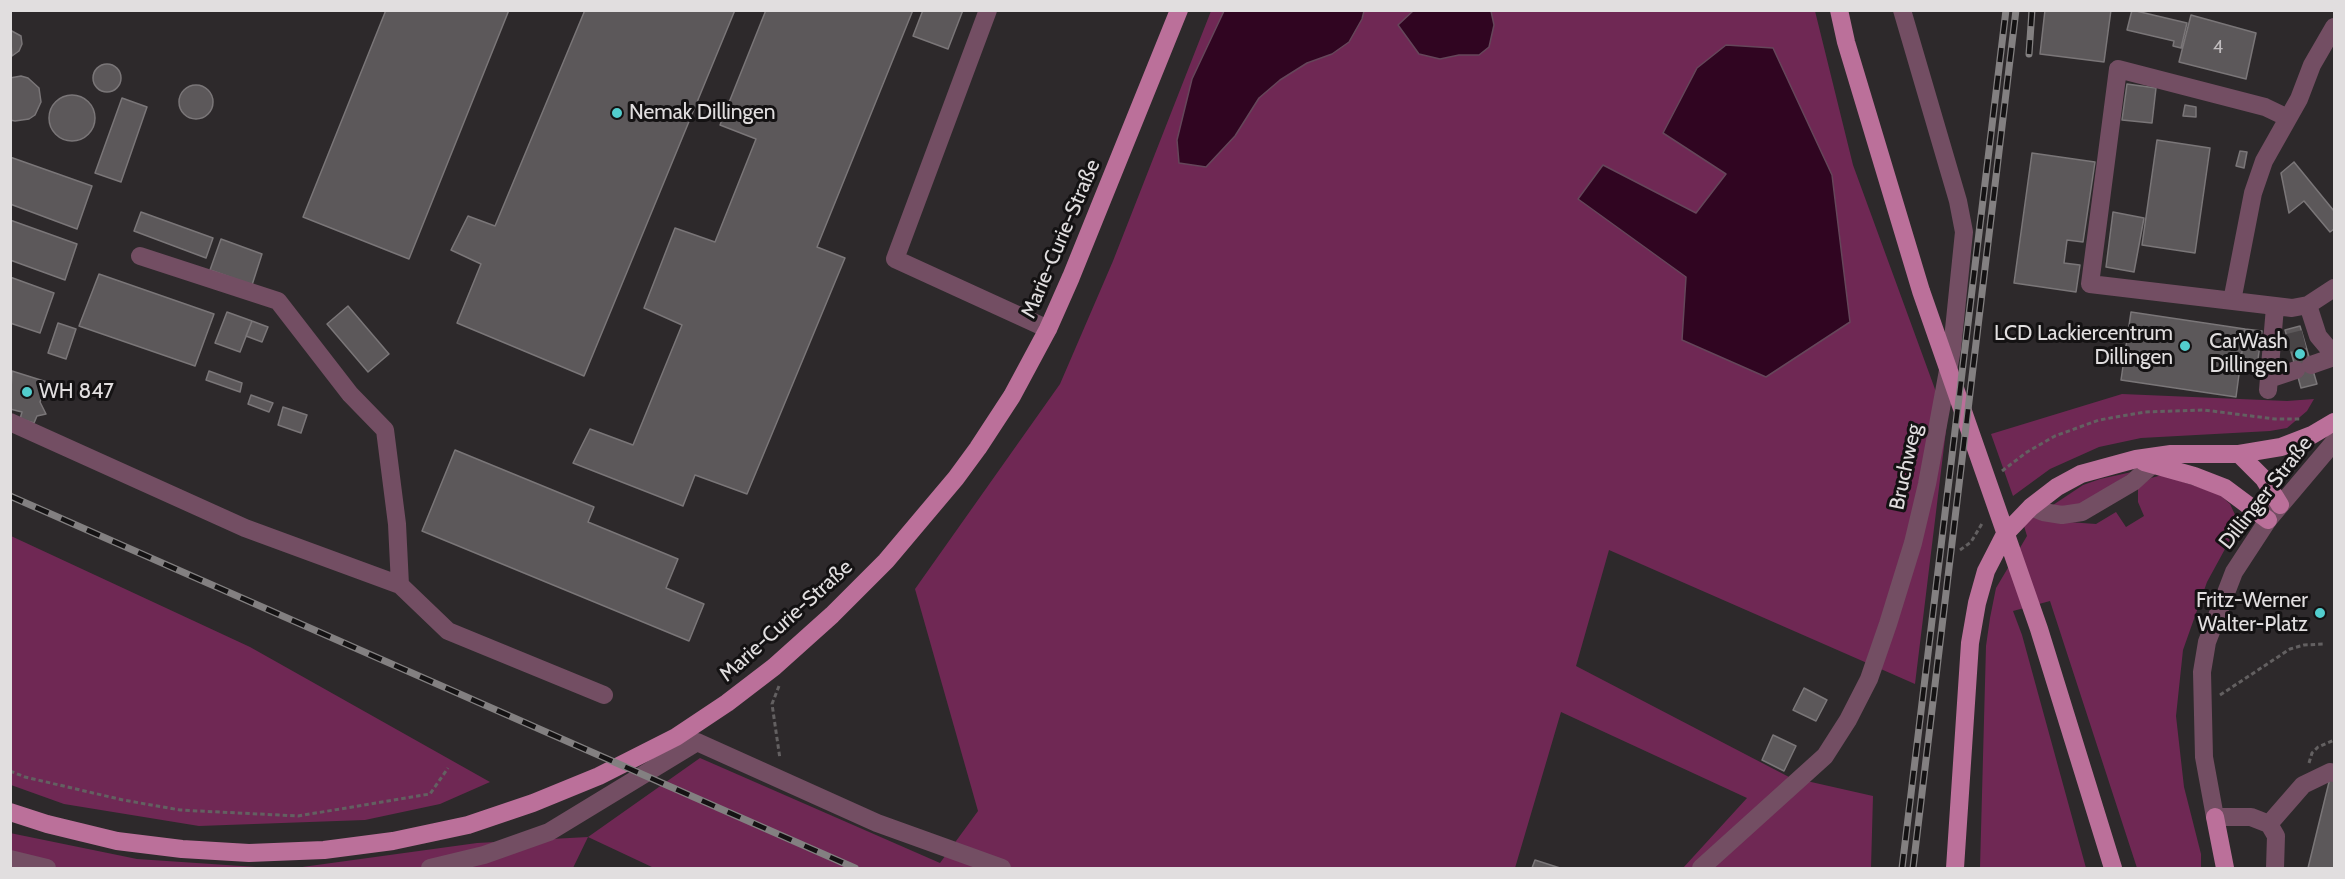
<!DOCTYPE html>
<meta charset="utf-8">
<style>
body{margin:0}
#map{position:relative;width:2345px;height:879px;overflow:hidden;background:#2d292b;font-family:Cabin,sans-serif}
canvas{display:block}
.frame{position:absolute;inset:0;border:12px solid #e1dedf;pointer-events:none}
</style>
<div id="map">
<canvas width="2345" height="879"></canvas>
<div class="frame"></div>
</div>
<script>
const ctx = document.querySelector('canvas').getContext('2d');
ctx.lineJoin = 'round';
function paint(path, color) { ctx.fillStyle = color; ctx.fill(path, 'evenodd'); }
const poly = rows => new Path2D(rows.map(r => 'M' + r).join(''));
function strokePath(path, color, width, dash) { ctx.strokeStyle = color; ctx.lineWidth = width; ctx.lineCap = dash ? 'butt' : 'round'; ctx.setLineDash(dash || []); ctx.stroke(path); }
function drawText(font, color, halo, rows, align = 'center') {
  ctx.font = font + ' Cabin,sans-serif'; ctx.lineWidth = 6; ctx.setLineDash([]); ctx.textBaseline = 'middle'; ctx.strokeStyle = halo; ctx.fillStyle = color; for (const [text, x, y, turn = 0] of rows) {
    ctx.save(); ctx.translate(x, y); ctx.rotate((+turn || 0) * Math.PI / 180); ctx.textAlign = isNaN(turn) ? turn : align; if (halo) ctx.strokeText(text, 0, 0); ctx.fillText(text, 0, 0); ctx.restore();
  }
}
const green = poly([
 [1211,11,1815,11,1853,165,1947,422,1915,684,1609,550,1576,666,1789,777,1873,796,1871,868,1683,868,1747,798,1561,712,1515,868,654,868,588,837,573,868,295,868,477,843,588,837,700,758,940,863,978,811,915,589,1060,384,1113,261],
 [2122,394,2287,401,2314,399,2307,411,2287,428,2270,431,2141,438,2099,447,2050,469,2013,496,1991,434],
 [2132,472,2083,503,2058,511,2053,505,2083,485,2100,479],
 [2162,475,2219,494,2230,504,2237,519,2231,538,2207,582,2183,650,2176,716,2184,787,2201,854,2201,868,2137,868,2050,601,2013,611,2022,635,2086,868,1980,868,1986,646,1990,618,1996,588,2027,536,2024,526,2034,517,2054,521,2096,524,2116,512,2126,527,2144,516,2138,502,2138,488,2151,478],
 [11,536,250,647,490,782,440,804,365,820,199,826,64,804,11,785],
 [10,833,137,859,271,868,11,868]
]);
const water = poly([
 [1224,11,1364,11,1362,19,1349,42,1332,54,1307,63,1280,80,1259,98,1235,136,1206,167,1179,163,1177,140,1192,79,1224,11],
 [1413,11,1491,11,1494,25,1489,47,1479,55,1459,55,1440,59,1419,54,1398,25,1413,11],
 [1726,45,1773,48,1832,175,1850,322,1766,377,1682,340,1686,277,1578,199,1603,165,1696,213,1726,174,1663,133,1697,68,1726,45]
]);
const building = poly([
 [386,10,509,10,409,259,303,217,386,10],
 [585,10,735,10,584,376,457,323,481,264,451,250,468,216,495,226,585,10],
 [766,10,913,10,817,247,845,258,747,494,695,475,683,506,573,463,590,429,633,445,682,325,644,308,675,228,715,242,756,139,720,125,766,10],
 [923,10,963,10,948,49,913,36,923,10],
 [2045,10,2111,10,2104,62,2040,54,2045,10],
 [2132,10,2187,23,2181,48,2173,46,2174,41,2127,30,2132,10],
 [2191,15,2256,33,2246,79,2179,62,2191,15],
 [10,30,21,36,22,44,19,51,12,56,10,30],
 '93 78a14 14 0 1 1 28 0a14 14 0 1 1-28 0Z',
 [21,76,28,78,39,88,41,102,35,115,29,119,15,121,10,120,10,78,21,76],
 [2127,84,2156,88,2152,123,2122,120,2127,84],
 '179 102a17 17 0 1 1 34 0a17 17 0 1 1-34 0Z',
 '49 118a23 23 0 1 1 46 0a23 23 0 1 1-46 0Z',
 [122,98,147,107,121,182,95,173,122,98],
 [2185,105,2196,107,2196,117,2183,116,2185,105],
 [2157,140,2210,148,2195,253,2142,245,2157,140],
 [2240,151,2247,152,2244,168,2236,166,2240,151],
 [2032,153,2095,162,2083,242,2067,240,2064,263,2080,265,2076,292,2014,283,2032,153],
 [10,157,92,186,77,229,10,204,10,157],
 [2294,162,2334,211,2334,229,2330,232,2304,201,2289,213,2281,173,2294,162],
 [141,212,213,238,206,258,134,231,141,212],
 [2113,212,2144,218,2134,272,2106,267,2113,212],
 [10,220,77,244,65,280,10,260,10,220],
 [221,239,262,254,252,285,210,270,221,239],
 [99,274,214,314,195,366,79,326,99,274],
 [10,277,54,293,40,333,10,323,10,277],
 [348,306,389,354,368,372,327,324,348,306],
 [227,312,252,321,240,352,215,343,227,312],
 [2131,312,2245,329,2236,397,2121,380,2131,312],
 [252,321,268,327,262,342,246,336,252,321],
 [58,323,76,329,66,359,48,353,58,323],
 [2300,326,2317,384,2301,388,2285,330,2300,326],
 [2245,329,2262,331,2257,366,2240,364,2245,329],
 [12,371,47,382,40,402,46,414,37,416,34,423,20,419,22,412,10,409,12,371],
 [209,371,242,383,240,392,206,380,209,371],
 [251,395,273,403,269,412,248,404,251,395],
 [283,407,307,415,301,433,278,425,283,407],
 [455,450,594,507,588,522,678,559,666,588,704,604,689,641,422,531,455,450],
 [1804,688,1827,700,1816,721,1793,710,1804,688],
 [1773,735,1796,746,1784,771,1762,760,1773,735],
 [2330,778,2334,779,2334,868,2308,868,2330,778],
 [1535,860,1560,868,1532,868,1535,860]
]);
const minorTunnel = poly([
 [2288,343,2304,339]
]);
const path = poly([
 [2002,471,2027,452,2055,436,2099,420,2145,412,2204,410,2275,419,2301,419],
 [1960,550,1971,542,1983,522],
 [779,686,772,704,780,759],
 [2220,695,2290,649,2304,645,2324,644],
 [2309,763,2312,753,2318,747,2334,740],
 [10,771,25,777,123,800,180,810,298,816,430,794,448,768]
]);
const minor = poly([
 [988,10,895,259,1048,329],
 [2288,118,2265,107,2118,69,2090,284,2292,308,2308,305,2334,288],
 [140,256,278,301,350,394,385,430,397,524,400,585],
 [2232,301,2253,193,2264,161,2299,99,2312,65,2334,27],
 [2308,305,2318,336,2334,355],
 [2311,365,2334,357],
 [2269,379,2296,370],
 [2268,390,2275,307],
 [10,422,245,528,400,585,448,631,604,695],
 [2031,507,2043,512,2062,515,2082,512,2133,482,2153,464],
 [2269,824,2303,785,2330,772,2334,773],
 [10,859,47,868],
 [430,868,484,855,549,832,697,742,877,823,1002,868],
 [1701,868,1825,756,1848,720,1869,679,1888,624,1913,543,1927,484,1952,349,1964,232,1958,201,1902,10],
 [2275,868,2276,836,2269,824,2251,817,2215,817,2204,757,2202,672,2207,642,2234,572,2268,520,2334,442]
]);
const major = poly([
 [1839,10,1846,42,1921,291,2039,629,2113,868],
 [2239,454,2264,479,2280,505],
 [2144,462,2194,476,2225,488,2268,520],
 [10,812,47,824,117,841,182,849,249,853,324,850,393,841,468,825,533,803,599,776,676,737,727,703,774,667,832,615,886,561,956,478,978,448,1012,396,1048,329,1071,277,1179,10],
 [2215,817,2225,868],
 [1955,868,1970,643,1977,603,1986,571,2005,534,2031,507,2057,487,2081,474,2136,459,2171,454,2239,454,2281,447,2312,435,2334,422]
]);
const rail = poly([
 [2029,54,2032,10],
 [10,496,855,868],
 [1902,868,2006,10],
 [1913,868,2016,10]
]);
const markers = [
 [617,113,6,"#52cdcd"],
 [2185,346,6,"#52cdcd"],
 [2300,354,6,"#52cdcd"],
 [27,392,6,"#52cdcd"],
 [2320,613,6,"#52cdcd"]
];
const numberNames = [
 ["4",2218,48]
];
const poiNames = [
 ["Nemak Dillingen",629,113,"left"],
 ["LCD Lackiercentrum",2173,334],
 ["Dillingen",2173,358],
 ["CarWash",2288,342],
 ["Dillingen",2288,366],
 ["WH 847",39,392,"left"],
 ["Fritz-Werner",2308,601],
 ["Walter-Platz",2308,625]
];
const streetNames = [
 ["Marie-Curie-Straße",1061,239,-67],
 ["Bruchweg",1906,467,-78],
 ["Dillinger Straße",2266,493,-52],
 ["Marie-Curie-Straße",786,621,-42]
];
paint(green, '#6f2854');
paint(water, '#300521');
strokePath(water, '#65465a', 1.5);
paint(building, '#5c585a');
strokePath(building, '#7a7678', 1.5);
strokePath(minorTunnel, '#484446', 18, [18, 9]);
strokePath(path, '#636061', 3, [4.5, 3]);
strokePath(minor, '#734e63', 18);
strokePath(major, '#bb709a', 18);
strokePath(rail, '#838081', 7);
strokePath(rail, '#141213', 4.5, [14]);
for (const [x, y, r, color] of markers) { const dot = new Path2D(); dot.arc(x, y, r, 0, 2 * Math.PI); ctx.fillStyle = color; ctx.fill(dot); strokePath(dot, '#141213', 2); }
drawText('18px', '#c0bcbe', null, numberNames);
drawText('21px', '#e1dedf', '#141213', poiNames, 'right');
drawText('21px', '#e1dedf', '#141213', streetNames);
</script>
